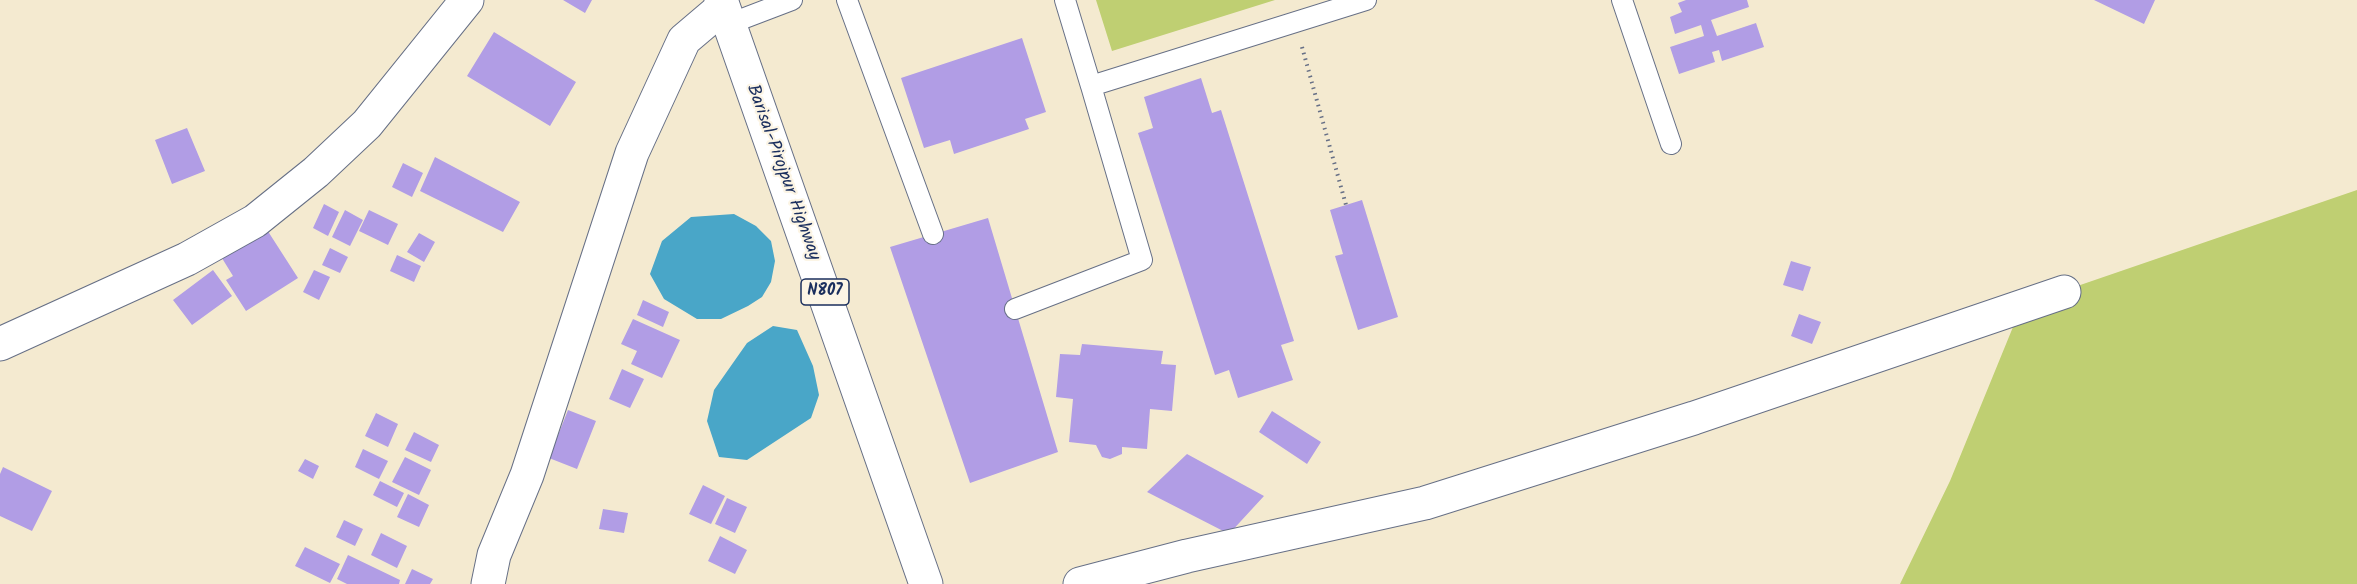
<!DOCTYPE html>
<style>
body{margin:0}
canvas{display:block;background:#f4ead0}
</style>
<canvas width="2357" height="584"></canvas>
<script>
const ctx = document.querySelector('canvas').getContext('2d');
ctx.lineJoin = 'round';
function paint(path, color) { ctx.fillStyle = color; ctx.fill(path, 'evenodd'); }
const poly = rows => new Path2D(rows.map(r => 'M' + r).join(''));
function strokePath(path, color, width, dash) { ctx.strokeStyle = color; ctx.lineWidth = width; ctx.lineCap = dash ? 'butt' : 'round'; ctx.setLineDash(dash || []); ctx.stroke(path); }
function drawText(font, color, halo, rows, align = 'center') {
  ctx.font = font + ' Kalam,sans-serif'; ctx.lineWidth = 4.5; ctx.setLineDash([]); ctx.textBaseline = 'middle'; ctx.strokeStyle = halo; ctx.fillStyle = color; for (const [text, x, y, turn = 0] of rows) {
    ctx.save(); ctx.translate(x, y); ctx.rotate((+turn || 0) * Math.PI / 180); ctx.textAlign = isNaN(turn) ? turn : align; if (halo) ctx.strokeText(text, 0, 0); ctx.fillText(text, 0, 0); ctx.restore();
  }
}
const green = poly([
 [1096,0,1275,0,1112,51],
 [2357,190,2357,584,1900,584,1950,481,2022,305]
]);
const water = poly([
 [734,214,756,226,771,241,775,261,771,282,762,297,748,306,721,319,697,319,664,299,650,274,662,241,691,217],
 [773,326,797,330,813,366,819,395,811,418,747,460,719,457,707,421,714,390,747,343]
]);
const building = poly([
 [563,0,592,0,585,13],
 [1686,0,1747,0,1749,7,1711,20,1717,36,1756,23,1764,47,1722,61,1719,50,1712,52,1715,62,1679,74,1670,47,1704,36,1701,25,1675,34,1670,17,1682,12,1678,3],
 [2094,0,2155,0,2144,24],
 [494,32,576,82,550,126,467,76],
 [1022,38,1046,112,1025,119,1029,129,954,154,950,140,924,148,901,78],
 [1201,78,1212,113,1221,110,1294,341,1281,345,1293,380,1238,398,1229,370,1215,375,1138,133,1153,128,1144,97],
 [187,128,205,171,172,184,155,140],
 [435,157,520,202,503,232,420,191],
 [403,163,423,173,412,197,392,187],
 [1362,200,1398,317,1358,330,1335,256,1343,254,1330,210],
 [324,204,339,212,328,236,313,228],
 [345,210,363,220,350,246,332,237],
 [369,210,398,224,388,245,359,231],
 [988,218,1058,452,970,483,890,247],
 [262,222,298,278,246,311,226,280,233,276,217,250],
 [419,233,435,242,424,262,407,252],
 [330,248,348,257,340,273,322,265],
 [397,255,421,266,414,282,390,271],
 [1791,261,1811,267,1803,291,1783,285],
 [213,270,232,296,192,325,173,300],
 [314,270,330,277,319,300,303,292],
 [643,300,669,312,663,327,637,315],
 [1799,314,1821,322,1812,344,1791,336],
 [633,319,680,340,662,378,631,364,637,351,621,344],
 [1082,344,1163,351,1161,364,1176,365,1172,411,1150,409,1147,449,1122,447,1122,454,1110,459,1102,457,1096,445,1069,442,1073,399,1056,397,1060,354,1080,355],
 [622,369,644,379,630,408,609,399],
 [568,410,596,421,577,469,549,458],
 [1272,411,1321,442,1307,464,1259,432],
 [376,413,398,424,388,447,365,436],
 [414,432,439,445,431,462,405,450],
 [363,449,388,461,379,479,355,467],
 [1187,454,1264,496,1229,534,1147,492],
 [405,457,431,470,419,495,392,482],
 [305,459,319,466,313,479,298,471],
 [3,467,52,491,32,531,0,516,0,474],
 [380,481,404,493,397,507,373,495],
 [703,485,725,496,711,524,689,514],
 [408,494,429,505,419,527,397,517],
 [727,498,747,507,735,533,715,524],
 [603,509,628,513,624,533,599,529],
 [344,520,363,529,355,546,336,537],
 [381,533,407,546,397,568,371,555],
 [720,536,747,550,735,574,708,561],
 [305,547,340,564,330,583,295,566],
 [348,555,400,580,399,584,347,584,337,579],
 [412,569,433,579,430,584,405,584]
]);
const path = poly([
 [1302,47,1346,205]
]);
const service = poly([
 [847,0,933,234],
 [1065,0,1091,86,1366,0],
 [1622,0,1671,144],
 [729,24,792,0],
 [1015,309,1142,260,1091,86]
]);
const minor = poly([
 [0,344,187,259,255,221,316,172,367,124,467,0],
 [488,584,494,555,527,475,632,153,684,40,723,7],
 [1080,584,1187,556,1425,503,1694,418,2064,292]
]);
const trunk = poly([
 [721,0,926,584]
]);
const shields = [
 [825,292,48]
];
const shieldNames = [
 ["N807",825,292]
];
const streetNames = [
 ["Barisal-Pirojpur Highway",782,173,70]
];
paint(green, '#bfcf72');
paint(water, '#49a6c8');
paint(building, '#b19de5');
strokePath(service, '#677086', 22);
strokePath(minor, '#677086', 35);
strokePath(trunk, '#677086', 35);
strokePath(path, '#677086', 4, [1.5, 4.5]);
strokePath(service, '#fff', 20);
strokePath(minor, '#fff', 33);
strokePath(trunk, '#fff', 33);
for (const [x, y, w] of shields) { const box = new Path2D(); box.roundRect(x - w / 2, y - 13, w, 26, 4.5); ctx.fillStyle = '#fcf5e5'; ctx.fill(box); strokePath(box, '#1b2f5e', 1.5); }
drawText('bold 16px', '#1b2f5e', null, shieldNames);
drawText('18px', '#1b2f5e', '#fcf5e5', streetNames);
</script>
